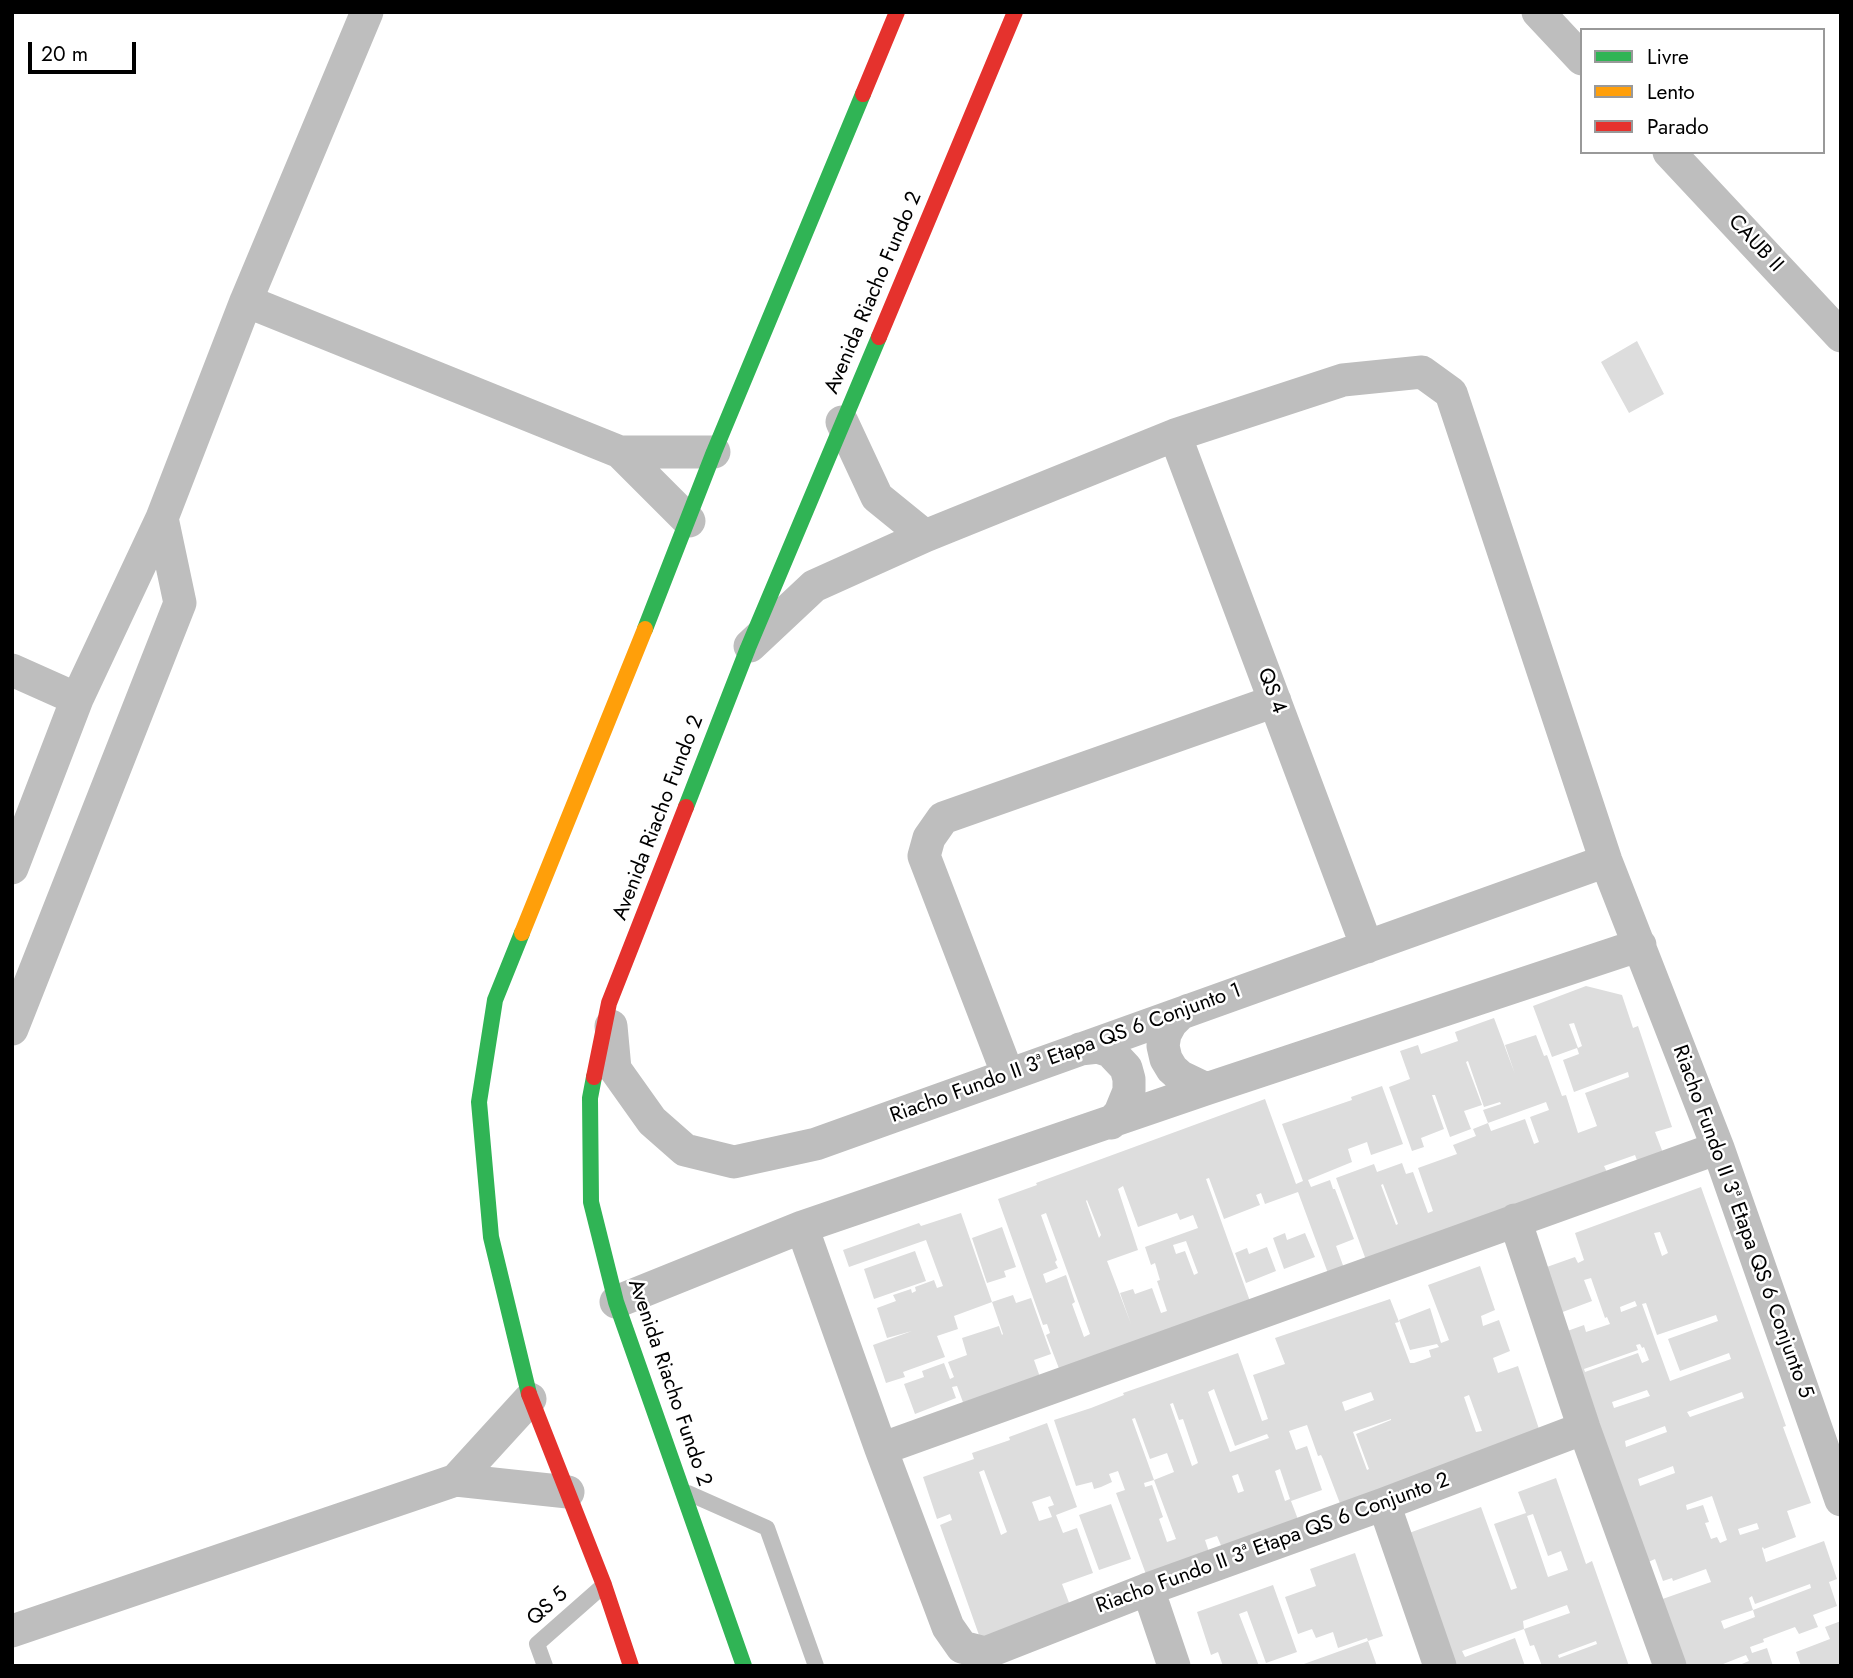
<!DOCTYPE html>
<meta charset="utf-8">
<style>
body{margin:0}
#map{position:relative;width:1853px;height:1678px;overflow:hidden;background:#fff;font-family:Jost,sans-serif}
canvas{display:block}
.frame{position:absolute;inset:0;border:14px solid #000;pointer-events:none}
.legend{position:absolute;left:1580px;top:28px;width:245px;height:126px;box-sizing:border-box;background:#fff;border:2px solid #999;margin:0;padding:9px 12px;list-style:none;font-size:21px;color:#000}
.legend li{display:flex;align-items:center;gap:14px;height:35px}
.legend b{width:35px;border:2px solid #999}
.scale{position:absolute;left:28px;top:42px;width:108px;height:32px;box-sizing:border-box;border:4px solid #000;border-top:0;padding-left:9px;font-size:21px;line-height:24px;white-space:nowrap;color:#000;-webkit-text-stroke:5px #fff;paint-order:stroke}
</style>
<div id="map">
<canvas width="1853" height="1678"></canvas>
<div class="frame"></div>
<ul class="legend">
<li><b style="height:9px;background:#30b455"></b>Livre</li>
<li><b style="height:9px;background:#ff9f0a"></b>Lento</li>
<li><b style="height:9px;background:#e5322d"></b>Parado</li>
</ul>
<div class="scale">20 m</div>
</div>
<script>
const ctx = document.querySelector('canvas').getContext('2d');
ctx.lineJoin = 'round';
function paint(path, color) { ctx.fillStyle = color; ctx.fill(path, 'evenodd'); }
const poly = rows => new Path2D(rows.map(r => 'M' + r).join(''));
function strokePath(path, color, width, dash) { ctx.strokeStyle = color; ctx.lineWidth = width; ctx.lineCap = dash ? 'butt' : 'round'; ctx.setLineDash(dash || []); ctx.stroke(path); }
function drawText(font, color, halo, rows, align = 'center') {
  ctx.font = font + ' Jost,sans-serif'; ctx.lineWidth = 5; ctx.setLineDash([]); ctx.textBaseline = 'middle'; ctx.strokeStyle = halo; ctx.fillStyle = color; for (const [text, x, y, turn = 0] of rows) {
    ctx.save(); ctx.translate(x, y); ctx.rotate((+turn || 0) * Math.PI / 180); ctx.textAlign = isNaN(turn) ? turn : align; if (halo) ctx.strokeText(text, 0, 0); ctx.fillText(text, 0, 0); ctx.restore();
  }
}
const building = poly([
 [1637,341,1664,394,1629,413,1601,362],
 [1586,986,1622,995,1633,1028,1638,1026,1672,1127,1655,1132,1663,1153,1638,1163,1635,1155,1604,1166,1607,1172,1366,1260,1336,1178,1374,1164,1377,1172,1402,1163,1406,1174,1413,1172,1428,1213,1433,1211,1418,1168,1457,1154,1453,1145,1476,1136,1473,1129,1488,1123,1491,1131,1525,1119,1534,1144,1539,1142,1530,1117,1549,1110,1546,1102,1488,1123,1483,1110,1501,1104,1500,1102,1484,1107,1468,1061,1466,1062,1482,1105,1464,1111,1471,1129,1450,1137,1435,1095,1432,1095,1444,1129,1421,1138,1424,1147,1412,1151,1389,1087,1410,1079,1400,1051,1418,1045,1421,1054,1458,1041,1455,1032,1494,1018,1515,1074,1505,1045,1536,1035,1544,1056,1547,1055,1562,1096,1566,1095,1578,1133,1597,1126,1585,1093,1629,1077,1628,1072,1574,1092,1563,1060,1579,1054,1577,1048,1552,1057,1533,1006],
 [1574,1023,1582,1046,1578,1048,1569,1024],
 [1383,1184,1398,1224,1396,1225,1381,1185],
 [1382,1086,1403,1144,1371,1155,1367,1142,1348,1149,1352,1162,1308,1180,1311,1187,1330,1180,1333,1189,1335,1189,1354,1239,1336,1246,1345,1271,1329,1276,1298,1192,1265,1204,1261,1193,1256,1195,1260,1205,1224,1219,1209,1178,1206,1179,1251,1304,1060,1371,1046,1335,1050,1333,1047,1324,1043,1325,998,1199,1037,1185,1036,1183,1265,1099,1296,1184,1303,1181,1282,1124,1352,1100,1351,1097],
 [1123,1186,1138,1227,1177,1213,1180,1220,1193,1215,1198,1228,1145,1247,1151,1265,1155,1263,1160,1280,1157,1281,1167,1311,1161,1313,1152,1288,1135,1294,1133,1289,1120,1293,1131,1324,1107,1261,1138,1250,1118,1189],
 [1087,1200,1101,1235,1099,1238,1086,1201],
 [1046,1213,1090,1334,1084,1337,1072,1304,1075,1302,1066,1275,1046,1283,1043,1274,1058,1268,1055,1262,1057,1260,1041,1215],
 [1186,1241,1198,1273,1194,1275,1185,1251,1176,1254,1173,1245],
 [1701,1187,1786,1426,1783,1427,1811,1503,1787,1511,1796,1537,1764,1549,1763,1547,1762,1548,1766,1562,1824,1541,1837,1579,1829,1582,1837,1606,1813,1615,1818,1627,1799,1634,1795,1627,1763,1639,1764,1642,1750,1647,1752,1653,1767,1648,1773,1666,1737,1666,1749,1661,1746,1655,1718,1666,1679,1666,1654,1602,1711,1582,1706,1569,1673,1581,1672,1578,1663,1581,1655,1559,1644,1564,1559,1334,1584,1325,1586,1332,1610,1324,1607,1317,1605,1318,1591,1278,1584,1280,1592,1301,1560,1313,1544,1268,1575,1257,1578,1263,1584,1260,1575,1233],
 [1660,1232,1668,1253,1662,1256,1654,1233],
 [1635,1301,1637,1306,1621,1312,1620,1307],
 [1646,1303,1657,1335,1716,1315,1718,1321,1668,1339,1680,1371,1729,1353,1731,1359,1670,1381,1642,1304],
 [1640,1344,1642,1348,1644,1347,1649,1360,1642,1363,1638,1353,1585,1372,1584,1369,1638,1350,1636,1345],
 [1647,1390,1650,1396,1614,1408,1612,1402],
 [1742,1392,1744,1398,1690,1417,1687,1412],
 [1665,1426,1667,1432,1626,1447,1625,1441],
 [1673,1466,1675,1473,1640,1486,1638,1479],
 [1712,1496,1727,1540,1720,1543,1717,1537,1711,1539,1705,1523,1709,1522,1703,1505,1687,1510,1686,1505],
 [1757,1523,1759,1529,1740,1535,1738,1529],
 [1810,1584,1811,1588,1753,1610,1755,1617,1724,1629,1721,1621,1753,1610,1749,1598,1752,1596,1755,1604],
 [961,1213,992,1302,954,1316,958,1329,937,1336,945,1357,903,1372,905,1377,886,1383,873,1345,912,1331,887,1338,877,1308,896,1301,893,1295,911,1289,912,1293,916,1291,915,1287,934,1280,937,1288,943,1286,926,1240,849,1267,843,1250,919,1223,921,1226],
 [1002,1227,1016,1267,1004,1271,1006,1277,987,1283,972,1238],
 [1285,1233,1287,1240,1305,1233,1315,1257,1284,1269,1273,1238],
 [1267,1247,1276,1271,1246,1283,1235,1253,1247,1248,1249,1254],
 [915,1251,926,1281,874,1299,864,1269],
 [1480,1266,1495,1310,1481,1316,1483,1326,1499,1320,1510,1351,1493,1358,1498,1373,1518,1366,1541,1435,1341,1506,1323,1459,1321,1455,1318,1456,1307,1425,1289,1431,1296,1450,1307,1446,1322,1490,1291,1501,1299,1522,1223,1550,1217,1536,1205,1540,1209,1552,1147,1577,1116,1493,1125,1490,1118,1471,1109,1474,1112,1482,1101,1487,1094,1489,1092,1482,1076,1486,1054,1420,1091,1408,1124,1395,1123,1393,1238,1353,1262,1421,1268,1419,1253,1375,1285,1364,1275,1338,1390,1299,1399,1322,1395,1323,1410,1363,1414,1363,1431,1357,1429,1350,1439,1347,1437,1344,1410,1350,1399,1320,1430,1308,1441,1343,1449,1340,1428,1285],
 [1214,1389,1235,1446,1267,1434,1269,1438,1230,1452,1208,1392],
 [1371,1392,1374,1400,1345,1411,1342,1402],
 [1469,1395,1482,1431,1476,1432,1464,1397],
 [1173,1403,1179,1420,1183,1419,1198,1463,1192,1466,1170,1404],
 [1135,1418,1150,1459,1167,1453,1174,1472,1154,1480,1176,1539,1167,1542,1159,1519,1163,1517,1152,1485,1145,1487,1144,1483,1154,1480,1132,1419],
 [1391,1419,1391,1420,1356,1434,1369,1469,1367,1470,1353,1432],
 [1280,1469,1290,1499,1285,1501,1275,1471],
 [1238,1474,1244,1491,1238,1493,1232,1476],
 [1013,1295,1016,1303,1031,1298,1051,1354,1034,1360,1040,1377,964,1405,957,1386,952,1387,956,1398,915,1414,904,1384,924,1377,922,1371,944,1363,950,1379,954,1377,948,1362,967,1355,962,1338,999,1326,1002,1335,1003,1334,992,1302],
 [1047,1423,1077,1507,1056,1515,1063,1533,1077,1528,1093,1573,1062,1584,1071,1608,980,1638,940,1525,952,1520,950,1514,937,1519,923,1477,974,1459,972,1453,1010,1440,1009,1437],
 [984,1470,1007,1532,1001,1535,979,1472],
 [1050,1496,1054,1505,1048,1507,1052,1517,1039,1521,1032,1502],
 [1556,1478,1586,1564,1592,1561,1629,1666,1542,1666,1534,1645,1530,1646,1524,1629,1570,1613,1567,1605,1523,1621,1524,1629,1462,1651,1465,1657,1515,1638,1525,1666,1444,1666,1398,1537,1481,1507,1511,1590,1517,1588,1494,1524,1526,1513,1518,1492],
 [1533,1514,1548,1556,1561,1551,1568,1570,1548,1577,1527,1516],
 [1596,1641,1597,1644,1559,1658,1558,1655],
 [1111,1504,1131,1559,1099,1570,1079,1515],
 [1355,1553,1383,1636,1368,1641,1367,1638,1338,1648,1333,1632,1316,1638,1312,1629,1298,1634,1285,1597,1316,1586,1310,1569],
 [1273,1585,1297,1652,1266,1663,1247,1611,1239,1614,1259,1666,1223,1666,1218,1652,1211,1655,1197,1612],
 [1841,1621,1841,1666,1801,1666,1796,1652,1830,1639,1825,1627],
 [1368,1641,1377,1666,1301,1666,1301,1665]
]);
const lane = poly([
 [688,1493,767,1528,816,1666],
 [545,1666,537,1644,604,1585]
]);
const street = poly([
 [1538,12,1582,59],
 [1669,152,1841,336],
 [246,301,620,452],
 [1175,435,1367,947],
 [689,521,620,452,714,452],
 [925,536,1175,435,1343,380,1422,372,1451,393,1606,861,1718,1148,1841,1500],
 [750,646,814,586,925,536,877,497,842,422],
 [12,670,77,699],
 [12,868,77,699,162,518,246,301,367,12],
 [1189,1010,1180,1014,1171,1023,1165,1034,1163,1046,1166,1059,1172,1069,1181,1077,1206,1089],
 [611,1026,615,1069,652,1121,685,1150,734,1162,816,1144,1606,861],
 [12,1029,180,603,162,518],
 [1080,1049,1098,1047,1110,1051,1126,1068,1129,1079,1129,1091,1120,1113,1111,1123],
 [1008,1075,924,856,929,838,943,818,1275,701],
 [1515,1220,1584,1428,1670,1666],
 [802,1227,881,1449,948,1627,962,1647,985,1653,1148,1589,1384,1504,1584,1428],
 [616,1302,802,1227,1206,1089,1640,945],
 [881,1449,1718,1148],
 [456,1480,530,1399],
 [1384,1504,1440,1666],
 [1148,1589,1174,1666],
 [12,1631,456,1480,568,1492]
]);
const fast = poly([
 [645,629,714,452,863,94],
 [686,807,748,648,879,337],
 [522,933,495,1000,479,1102,491,1237,529,1394],
 [594,1077,590,1098,591,1202,616,1302,744,1666]
]);
const slow = poly([
 [522,933,645,629]
]);
const jam = poly([
 [863,94,897,12],
 [879,337,1015,12],
 [594,1077,609,1003,686,807],
 [529,1394,604,1585,631,1666]
]);
const streetNames = [
 ["CAUB II",1755,244,47],
 ["Avenida Riacho Fundo 2",874,293,-67],
 ["QS 4",1271,691,69],
 ["Avenida Riacho Fundo 2",659,818,-69],
 ["Riacho Fundo II 3ª Etapa QS 6 Conjunto 1",1066,1054,-20],
 ["Riacho Fundo II 3ª Etapa QS 6 Conjunto 5",1742,1222,70],
 ["Avenida Riacho Fundo 2",669,1383,71],
 ["Riacho Fundo II 3ª Etapa QS 6 Conjunto 2",1273,1544,-20],
 ["QS 5",548,1607,-42]
];
paint(building, '#ddd');
strokePath(lane, '#bebebe', 16);
strokePath(street, '#bebebe', 33);
strokePath(fast, '#30b455', 16);
strokePath(slow, '#ff9f0a', 16);
strokePath(jam, '#e5322d', 16);
drawText('21px', '#000', '#fff', streetNames);
</script>
